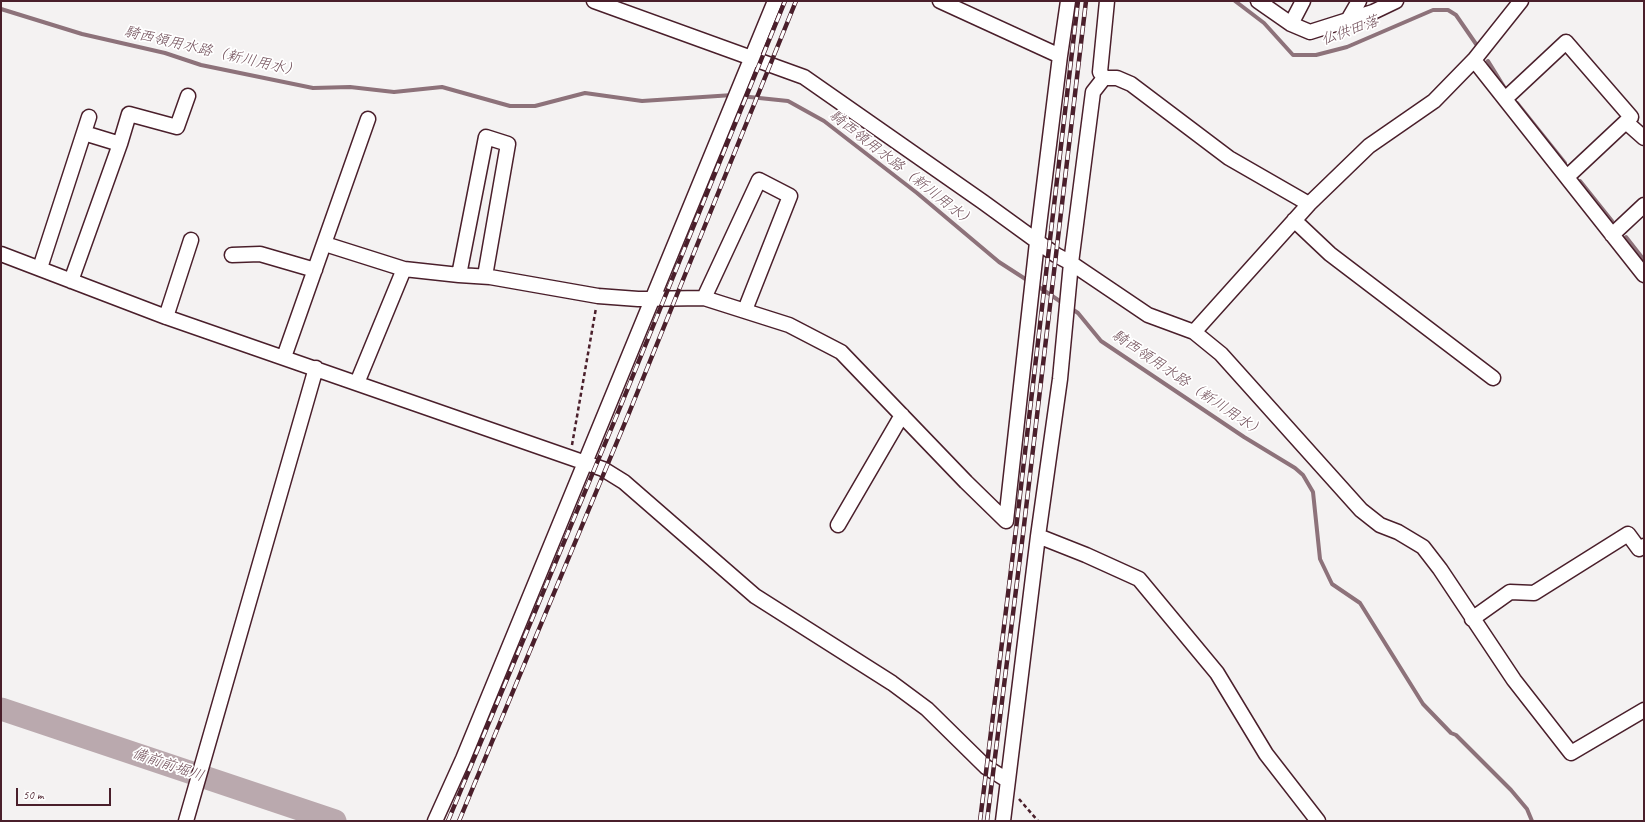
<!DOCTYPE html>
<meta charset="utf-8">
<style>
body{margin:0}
#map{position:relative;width:1645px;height:822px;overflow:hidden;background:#f4f2f2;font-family:Caveat,sans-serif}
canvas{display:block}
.frame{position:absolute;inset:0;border:2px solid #4a1f2b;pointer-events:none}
.scale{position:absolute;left:16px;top:788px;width:95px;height:18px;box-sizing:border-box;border:2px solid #4a1f2b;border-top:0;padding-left:5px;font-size:12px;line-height:14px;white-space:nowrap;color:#4a1f2b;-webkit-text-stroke:3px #fff;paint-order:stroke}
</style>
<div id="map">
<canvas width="1645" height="822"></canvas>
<div class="frame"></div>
<div class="scale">50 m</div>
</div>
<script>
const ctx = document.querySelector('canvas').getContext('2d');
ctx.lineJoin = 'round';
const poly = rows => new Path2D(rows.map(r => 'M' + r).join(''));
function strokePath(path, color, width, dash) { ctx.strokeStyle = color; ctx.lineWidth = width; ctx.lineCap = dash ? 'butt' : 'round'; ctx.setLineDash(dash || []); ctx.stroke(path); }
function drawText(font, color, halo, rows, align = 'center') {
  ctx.font = font + ' Caveat,"Klee One",sans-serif'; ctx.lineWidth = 3.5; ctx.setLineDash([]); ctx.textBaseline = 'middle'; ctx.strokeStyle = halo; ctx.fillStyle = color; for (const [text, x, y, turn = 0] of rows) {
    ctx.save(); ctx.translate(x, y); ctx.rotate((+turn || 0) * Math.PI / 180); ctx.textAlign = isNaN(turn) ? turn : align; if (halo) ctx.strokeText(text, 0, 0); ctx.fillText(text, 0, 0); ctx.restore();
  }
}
const stream = poly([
 [1235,1,1264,23,1293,55,1316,55,1347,47,1433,10,1448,10,1456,15,1476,44],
 [1,9,82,34,165,53,201,65,313,88,350,87,394,92,442,87,510,106,535,106,585,93,642,101,733,95],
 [1488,61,1506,90],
 [740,96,788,101,824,121,917,193,999,262,1030,282],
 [1517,103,1565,163],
 [1580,181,1612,221],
 [1626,237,1644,260],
 [1036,285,1064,304],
 [1069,307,1078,313,1101,341,1244,437,1295,468,1303,475,1313,492,1320,559,1332,584,1360,603,1423,704,1451,733,1456,735,1511,790,1527,809,1532,821]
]);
const river = poly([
 [1,709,335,821]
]);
const path = poly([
 [572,445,596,308],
 [1019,799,1038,821]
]);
const minor = poly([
 [594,1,804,77,983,202,1056,255,1071,263,1148,315,1194,332,1221,354,1361,510,1380,525,1398,532,1423,547,1440,569,1514,680,1571,753,1644,710],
 [940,1,1060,56,1037,242,1006,521],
 [1258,1,1291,24,1310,32,1373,12,1396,1],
 [1348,20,1359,1],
 [1291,24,1303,1],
 [1060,56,1068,1],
 [1474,60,1644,275],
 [1104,78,1100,72,1107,1],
 [1505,99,1566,42,1631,117,1567,177],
 [1626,122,1644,138],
 [84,133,120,144,129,114,177,127,188,96],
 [1294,220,1330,254,1493,378],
 [1612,235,1644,205],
 [325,244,404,269],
 [1,254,166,317,603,469,624,482,755,596,892,683,927,709,986,767,1007,780],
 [232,255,260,254,315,270],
 [40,268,89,117],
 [459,275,486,137,508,144,485,276],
 [71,281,120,144],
 [704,298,759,180,790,196,745,310],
 [166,317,191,240],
 [1194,332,1309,204,1369,146,1434,101,1474,60,1521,1],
 [284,357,368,119],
 [357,383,404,269,459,275,490,277,598,296,638,299,704,298,789,325,841,352,966,482,1006,521],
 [838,525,902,415],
 [1038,536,1086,555,1139,579,1217,673,1266,754,1318,821],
 [1472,619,1510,592,1534,593,1628,534,1639,549,1644,546],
 [186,821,316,368],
 [435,821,463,759,775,1],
 [1003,821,1038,536,1060,379,1071,263,1093,92,1104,78,1117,78,1131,84,1229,158,1309,204]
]);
const rail = poly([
 [448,821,619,410,785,1],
 [459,821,629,413,796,1],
 [980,821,1016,529,1078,1],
 [987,821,1023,534,1086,1]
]);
const waterNames = [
 ["仏供田落",1350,31,-20],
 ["騎西領用水路（新川用水）",212,52,13],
 ["騎西領用水路（新川用水）",902,169,38],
 ["騎西領用水路（新川用水）",1188,384,34],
 ["備前前堀川",168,765,19]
];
strokePath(stream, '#8d727a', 4);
strokePath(river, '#baa9ae', 23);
strokePath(minor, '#4a1f2b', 17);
strokePath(path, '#4a1f2b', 2.5, [4, 3]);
strokePath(minor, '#fff', 14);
strokePath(rail, '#4a1f2b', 4.5);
strokePath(rail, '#fff', 3, [9]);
drawText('italic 15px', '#714f59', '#fff', waterNames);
</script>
